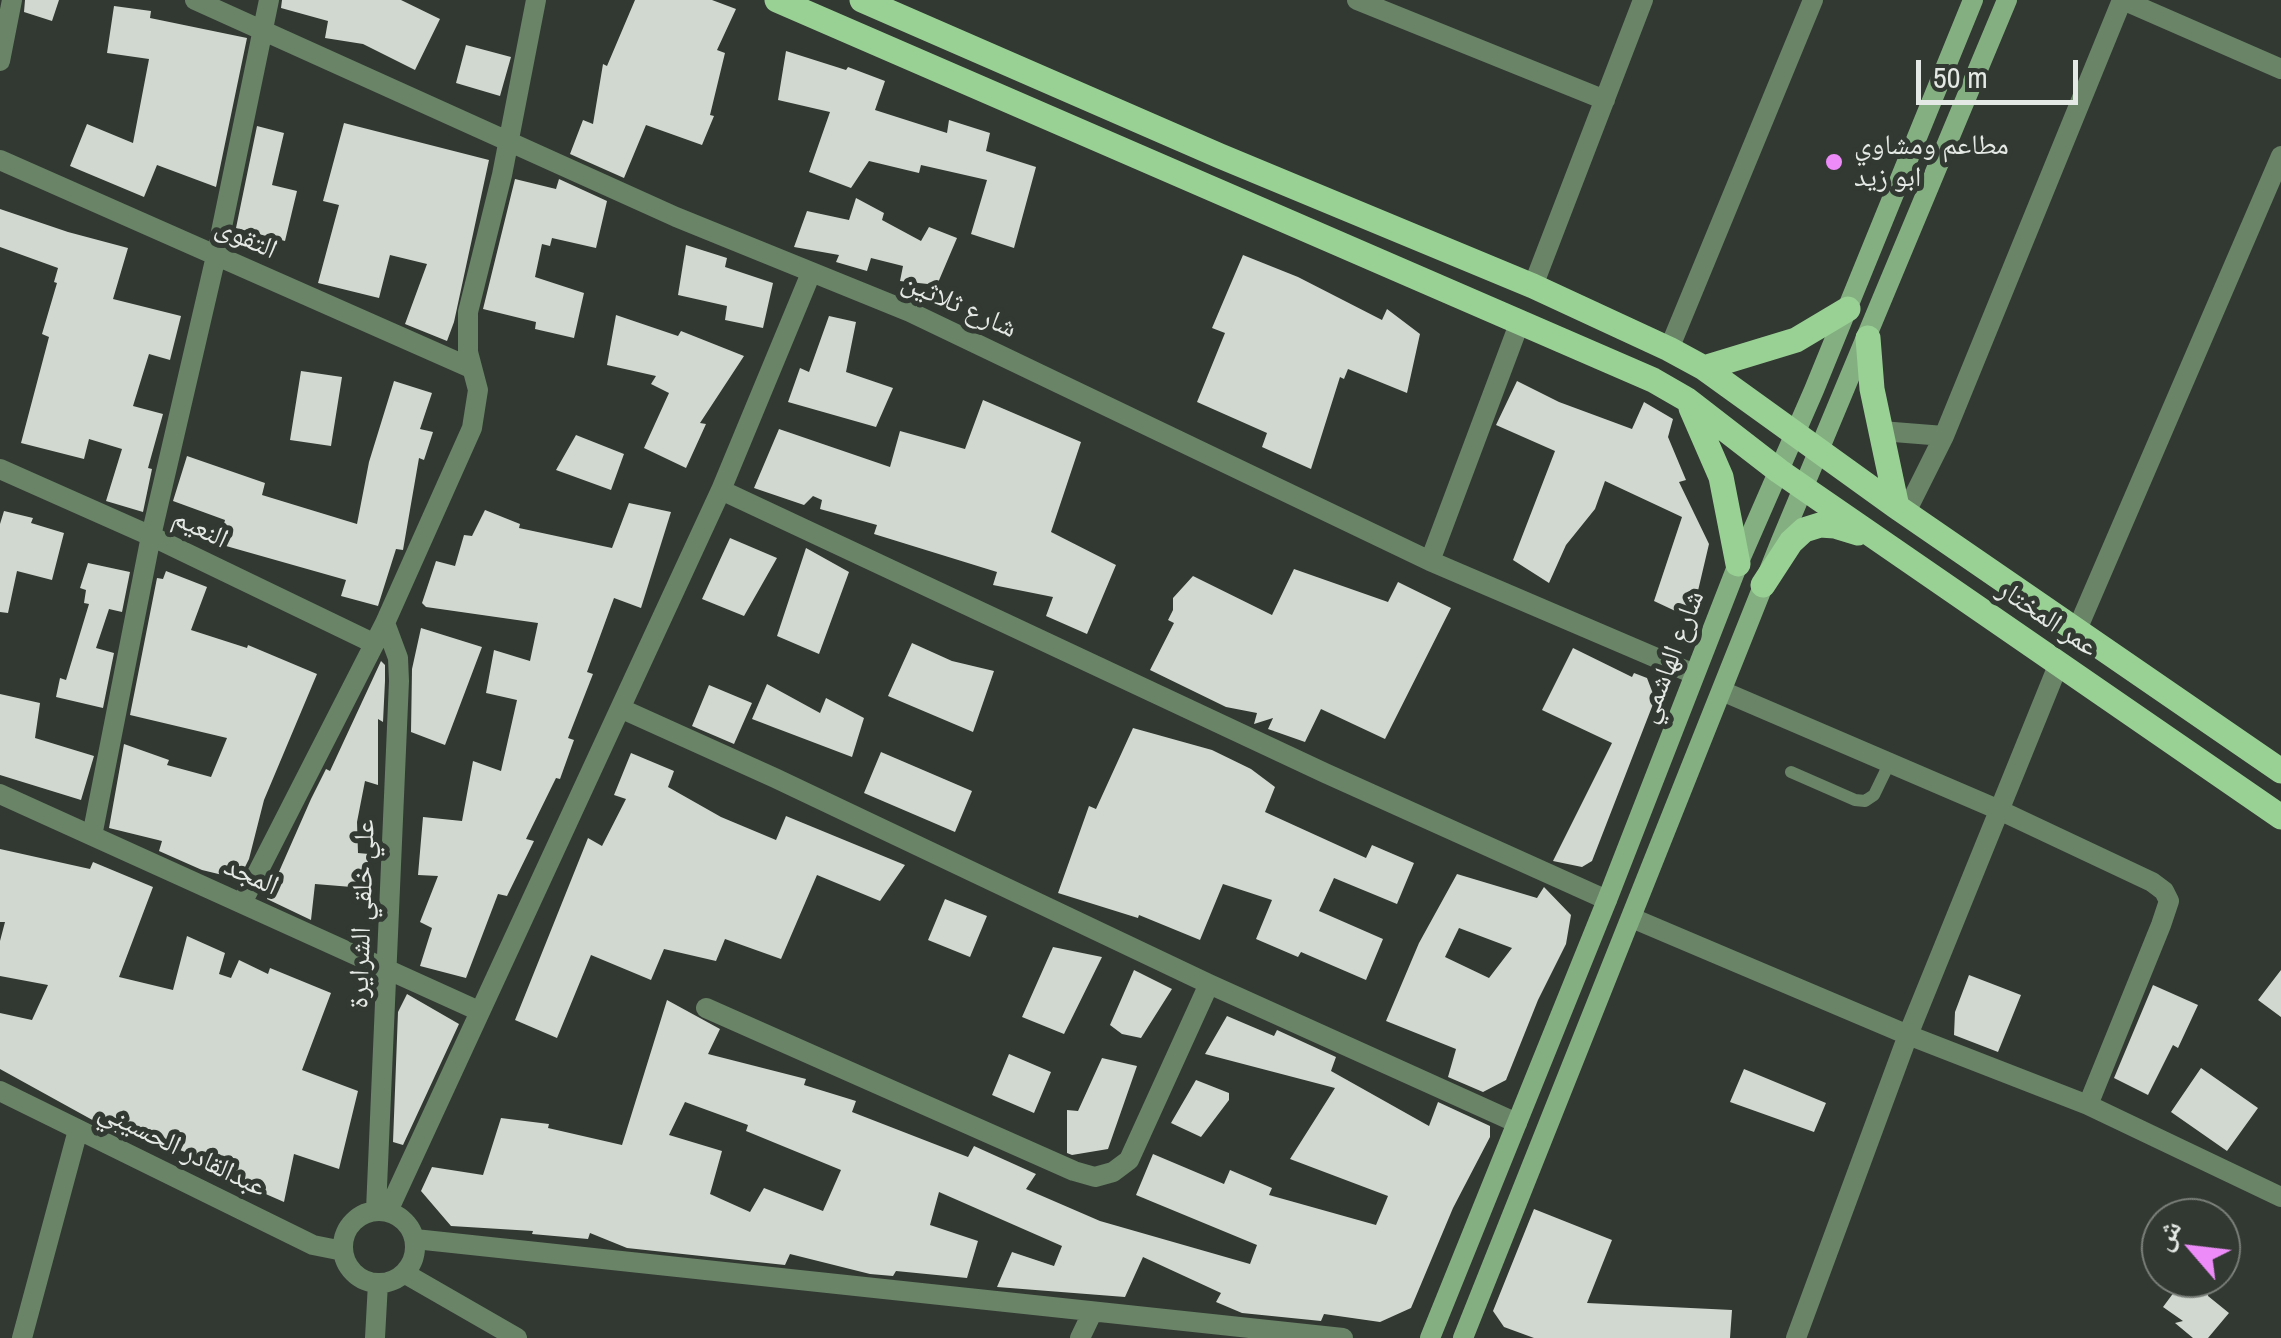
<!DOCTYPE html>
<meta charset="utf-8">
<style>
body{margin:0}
#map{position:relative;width:2281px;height:1338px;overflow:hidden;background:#323832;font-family:"Archivo Narrow","Noto Naskh Arabic",sans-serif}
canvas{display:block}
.north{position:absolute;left:2141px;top:1198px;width:100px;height:100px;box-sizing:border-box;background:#323832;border:2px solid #7a7f7a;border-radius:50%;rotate:298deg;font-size:28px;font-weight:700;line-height:40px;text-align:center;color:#e5e9e5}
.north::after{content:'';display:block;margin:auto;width:35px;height:45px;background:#ed8cf9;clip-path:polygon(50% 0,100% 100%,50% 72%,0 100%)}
.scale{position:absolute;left:1916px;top:60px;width:162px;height:45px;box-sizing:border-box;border:5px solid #e5e9e5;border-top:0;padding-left:12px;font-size:30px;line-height:35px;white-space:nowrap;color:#e5e9e5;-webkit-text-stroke:8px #323832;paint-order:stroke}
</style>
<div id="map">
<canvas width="2281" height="1338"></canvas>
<div class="north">ش</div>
<div class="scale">50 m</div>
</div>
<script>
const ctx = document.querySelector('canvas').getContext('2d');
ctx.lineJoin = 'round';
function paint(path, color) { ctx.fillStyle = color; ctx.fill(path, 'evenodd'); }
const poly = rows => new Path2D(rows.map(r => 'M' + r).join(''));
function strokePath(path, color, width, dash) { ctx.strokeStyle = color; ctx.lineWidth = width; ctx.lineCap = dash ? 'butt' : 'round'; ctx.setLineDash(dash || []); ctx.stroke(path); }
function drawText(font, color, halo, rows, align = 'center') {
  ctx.font = font + ' "Archivo Narrow","Noto Naskh Arabic",sans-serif'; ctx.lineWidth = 10; ctx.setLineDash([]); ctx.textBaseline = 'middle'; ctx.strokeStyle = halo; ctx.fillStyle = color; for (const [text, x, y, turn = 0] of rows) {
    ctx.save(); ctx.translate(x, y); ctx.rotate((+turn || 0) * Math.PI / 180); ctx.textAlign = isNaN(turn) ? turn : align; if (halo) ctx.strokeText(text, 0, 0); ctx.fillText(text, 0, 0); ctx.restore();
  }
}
const building = poly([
 [25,0,59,0,52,21,24,12],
 [282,0,401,0,440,19,415,70,363,44,325,38,328,21,281,8],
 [635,0,712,0,736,9,717,50,725,53,710,115,714,116,702,145,646,125,624,178,570,154,583,120,593,124,603,64,607,66],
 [114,6,151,11,150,18,247,38,216,187,157,165,144,197,70,166,87,124,133,143,149,59,107,53],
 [466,45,511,57,500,96,456,83],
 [786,51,846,70,848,67,885,81,875,110,947,133,949,120,990,133,986,151,1036,167,1014,248,971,234,987,180,921,165,919,173,869,161,851,188,809,172,830,112,778,100],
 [344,123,489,160,454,322,447,341,405,324,427,264,390,255,379,298,318,283,339,205,323,201],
 [257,126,284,133,272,185,297,191,285,241,236,228],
 [515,179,556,189,559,179,607,201,596,248,552,238,550,246,542,244,535,277,584,293,574,338,535,329,536,322,483,309],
 [856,198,884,213,882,220,921,241,929,227,957,238,937,285,900,281,903,266,871,258,867,271,836,262,839,255,794,247,807,211,849,220],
 [0,209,68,232,128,248,113,299,181,316,170,360,149,354,133,406,163,414,148,468,152,469,143,512,106,501,122,449,89,439,84,459,21,443,49,337,42,334,57,283,54,282,58,268,0,247],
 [686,245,727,258,725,267,773,283,763,328,725,320,727,306,678,295],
 [1243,255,1298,277,1382,320,1387,309,1420,334,1407,393,1348,369,1344,379,1340,377,1311,469,1262,447,1267,433,1197,402,1225,333,1212,328],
 [616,315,678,336,681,331,744,356,700,423,706,424,686,468,644,448,669,393,651,384,656,376,607,365],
 [829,316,856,322,846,372,893,388,876,427,788,402,800,368,809,372],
 [301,371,342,377,331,446,290,440],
 [394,381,432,393,420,429,433,432,424,460,419,458,403,550,396,549,378,606,341,596,346,580,219,544,225,520,173,501,187,456,265,483,262,495,357,524,369,462],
 [1517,381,1559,402,1632,429,1644,402,1673,419,1668,437,1686,480,1679,482,1709,544,1697,595,1686,616,1654,601,1682,517,1605,481,1595,509,1566,545,1549,583,1513,560,1555,451,1496,425],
 [983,400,1081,442,1051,532,1116,565,1087,634,1046,616,1053,597,993,585,997,572,874,534,877,525,820,509,822,500,813,496,804,505,754,488,779,429,890,467,900,431,965,449],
 [576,435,624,454,611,490,556,470],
 [629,503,671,512,641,608,614,598,587,672,593,674,568,738,574,740,560,779,556,778,526,839,534,841,507,896,498,894,466,978,420,966,432,928,420,922,438,876,418,875,423,817,462,821,473,761,501,771,517,700,486,693,494,650,530,661,538,623,426,607,422,603,436,561,455,566,464,535,472,536,485,510,520,524,519,528,612,548],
 [4,511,33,518,31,523,64,533,52,580,17,571,8,613,0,612,0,524],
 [730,538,777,558,744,616,702,599],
 [806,548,849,572,819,654,777,636],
 [88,563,130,572,122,612,109,609,96,648,114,653,103,708,56,697,60,678,66,680,89,604,84,603,86,590,80,588],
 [1294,569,1388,602,1398,582,1451,608,1385,739,1321,709,1305,742,1268,729,1273,718,1254,724,1257,713,1226,707,1150,670,1174,623,1168,620,1173,610,1173,598,1193,576,1272,615],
 [166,571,207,587,191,630,247,648,248,645,317,674,264,800,249,859,239,879,202,870,159,851,162,841,109,828,124,744,169,760,167,765,211,777,227,738,130,715,157,578,163,579],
 [421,628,482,647,445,745,411,732,412,669],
 [912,643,952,661,994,671,973,732,888,696],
 [1573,648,1632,677,1634,673,1647,678,1655,699,1592,861,1582,867,1553,861,1612,743,1542,710],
 [381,661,385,665,385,681,383,722,378,719,378,785,365,781,357,822,358,853,369,854,364,888,315,884,311,920,267,899,311,799,326,769,330,771],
 [767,684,820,713,826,698,864,718,852,757,752,719],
 [709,685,752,703,734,744,692,726],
 [0,694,40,703,35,738,94,756,81,800,0,775],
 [1133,728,1212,750,1251,769,1275,787,1265,812,1366,858,1372,845,1414,863,1397,904,1334,878,1319,911,1383,939,1366,980,1301,952,1298,957,1256,939,1272,900,1223,884,1200,940,1139,915,1138,918,1058,893,1089,806,1096,809],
 [881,752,972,791,955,832,864,793],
 [631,753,674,771,668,787,721,817,776,840,786,816,905,865,880,901,817,875,781,959,725,939,716,961,664,949,651,980,591,955,557,1038,515,1020,588,838,602,846,626,799,614,795],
 [0,849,90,869,93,862,153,887,119,977,173,990,187,936,225,953,219,974,231,978,239,960,268,974,270,968,331,993,302,1070,358,1091,339,1169,294,1154,284,1202,213,1171,215,1163,177,1149,177,1146,121,1127,119,1134,116,1133,0,1069,0,1013,32,1020,48,985,0,976,0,941,5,922,0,922],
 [1457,874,1537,898,1544,887,1571,915,1566,944,1538,1000,1506,1080,1483,1092,1448,1077,1456,1049,1386,1021,1419,943],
 [1459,928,1512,948,1489,978,1445,957],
 [945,899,987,916,970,957,928,940],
 [1053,947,1102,957,1064,1034,1022,1017],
 [1134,970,1172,989,1141,1038,1122,1034,1110,1025],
 [2281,970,2281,1017,2258,1000],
 [1969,975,2021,995,1998,1052,1954,1035,1955,1012],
 [2153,985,2198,1005,2178,1048,2173,1045,2148,1095,2114,1078],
 [407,994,459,1024,403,1145,393,1142,398,1012],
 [667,1000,720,1029,708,1054,806,1079,804,1085,856,1101,852,1112,968,1157,974,1146,1036,1174,1026,1189,1100,1221,1250,1264,1257,1245,1136,1195,1153,1154,1224,1184,1230,1170,1272,1188,1269,1195,1376,1225,1388,1196,1290,1159,1335,1088,1205,1054,1227,1016,1274,1036,1277,1030,1336,1057,1331,1071,1429,1126,1438,1102,1490,1126,1490,1137,1453,1208,1411,1308,1380,1322,1324,1314,1321,1321,1242,1313,1216,1302,1221,1293,1143,1257,1125,1297,997,1287,1012,1252,1054,1266,1062,1246,939,1192,930,1225,978,1241,967,1278,896,1271,893,1276,870,1274,790,1254,785,1265,627,1248,590,1233,588,1239,532,1234,533,1231,451,1226,421,1191,432,1167,483,1175,501,1118,549,1124,548,1128,622,1145],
 [685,1102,748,1125,746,1131,841,1170,823,1211,764,1188,750,1212,710,1194,722,1151,669,1135],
 [1009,1054,1051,1072,1034,1113,992,1095],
 [1102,1058,1137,1066,1108,1149,1072,1155,1067,1153,1067,1110,1078,1111],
 [2201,1068,2258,1108,2227,1151,2171,1112],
 [1744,1069,1826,1103,1814,1132,1730,1102],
 [1196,1080,1229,1093,1229,1100,1201,1137,1171,1123],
 [1534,1209,1612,1240,1587,1303,1732,1310,1730,1338,1534,1338,1504,1327,1493,1311],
 [2183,1280,2209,1282,2208,1296,2229,1313,2208,1338,2193,1338,2175,1323,2183,1321,2163,1307]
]);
const service = poly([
 [1791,772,1855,800,1865,801,1874,795,1889,764]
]);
const minor = poly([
 [195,0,676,217,910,312,1430,561,1694,674],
 [1357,0,1605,100],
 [2123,0,2281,69],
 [0,61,12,0],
 [0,160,471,368],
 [1533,286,1643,0],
 [1669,349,1813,0],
 [1881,431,1944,436],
 [0,469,151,536,373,643],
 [721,490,1325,773,1607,900],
 [1906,512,1944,436,2122,0],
 [1430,561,1519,324],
 [2076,632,2281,156],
 [1722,691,1997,809,2152,882,2164,891,2169,901,2161,925,2088,1105],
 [622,709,775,778,1209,984,1517,1123],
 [0,794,479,1011],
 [92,836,151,536,216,256,269,0],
 [242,903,385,623,472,428,478,390,468,352,468,312,502,175,536,0],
 [1632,918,1908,1035,2088,1105,2281,1197],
 [706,1008,1074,1171,1095,1177,1113,1172,1129,1160,1209,984],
 [0,1091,313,1245,343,1251],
 [376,1210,399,681,398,658,385,623],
 '343 1247a36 36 0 1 1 72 0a36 36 0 1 1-72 0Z',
 [388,1211,721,490,811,273],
 [415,1239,1343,1338],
 [404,1273,517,1338],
 [22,1338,78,1130],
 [375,1338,378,1283],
 [1080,1338,1092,1313],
 [1796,1338,1908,1035,2059,663]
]);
const secondary = poly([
 [1430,1338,1607,900,1738,564,1814,390,1973,0],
 [1463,1338,1781,541,2007,0]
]);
const primary = poly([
 [777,0,1653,380,1686,399,1779,471,2281,817],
 [862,0,1220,156,1533,286,1669,349,1704,368,1897,507,2281,771],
 [1868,338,1872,389,1897,507],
 [1704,368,1796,340,1848,309],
 [1691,408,1721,477,1738,564],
 [1763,585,1791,542,1804,530,1820,525,1835,526,1858,533]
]);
const markers = [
 [1834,162,10,"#ed8cf9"]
];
const poiNames = [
 ["مطاعم ومشاوي",1854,146],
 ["ابو زيد",1854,178]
];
const streetNames = [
 ["التقوى",246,239,24],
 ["شارع ثلاثين",959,306,24],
 ["النعيم",200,529,26],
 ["عمر المختار",2047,619,34],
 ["شارع الهاشمي",1672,657,-69],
 ["المجد",251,877,24],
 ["علي خلقي الشرايرة",363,914,-88],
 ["عبدالقادر الحسيني",182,1150,26]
];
paint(building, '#d0d8cf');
strokePath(service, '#698467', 12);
strokePath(minor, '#698467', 20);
strokePath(secondary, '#84b081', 20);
strokePath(primary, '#99d195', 25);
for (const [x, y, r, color] of markers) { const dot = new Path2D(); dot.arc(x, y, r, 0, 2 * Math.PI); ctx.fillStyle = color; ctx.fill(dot); strokePath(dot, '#323832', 4); }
drawText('28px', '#e5e9e5', '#323832', poiNames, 'left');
drawText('28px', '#e5e9e5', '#323832', streetNames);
</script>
